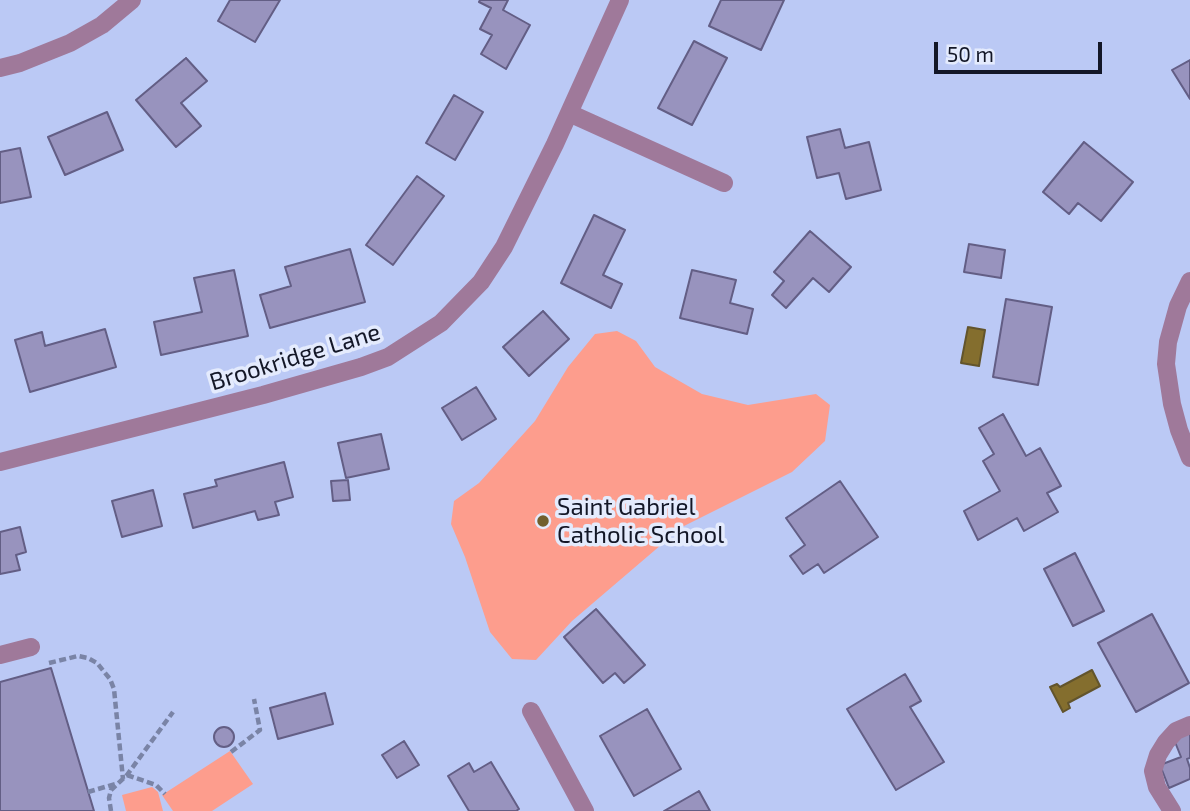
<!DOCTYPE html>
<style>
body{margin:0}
#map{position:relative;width:1190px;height:811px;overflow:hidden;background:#bbc9f5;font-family:"Exo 2",sans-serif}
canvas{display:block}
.scale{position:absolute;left:934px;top:42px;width:168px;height:32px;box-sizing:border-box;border:4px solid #131727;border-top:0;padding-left:9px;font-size:21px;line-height:24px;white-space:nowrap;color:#131727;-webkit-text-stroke:5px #e4ebfd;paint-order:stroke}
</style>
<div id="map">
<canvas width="1190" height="811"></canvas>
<div class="scale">50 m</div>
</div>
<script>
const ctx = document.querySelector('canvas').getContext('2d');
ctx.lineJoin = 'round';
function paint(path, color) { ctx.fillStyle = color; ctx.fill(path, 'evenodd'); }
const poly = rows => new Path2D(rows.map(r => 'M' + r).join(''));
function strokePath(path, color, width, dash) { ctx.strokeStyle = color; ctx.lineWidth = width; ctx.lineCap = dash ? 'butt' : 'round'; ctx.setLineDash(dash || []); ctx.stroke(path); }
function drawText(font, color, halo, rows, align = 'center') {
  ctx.font = font + ' "Exo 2",sans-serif'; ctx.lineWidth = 7; ctx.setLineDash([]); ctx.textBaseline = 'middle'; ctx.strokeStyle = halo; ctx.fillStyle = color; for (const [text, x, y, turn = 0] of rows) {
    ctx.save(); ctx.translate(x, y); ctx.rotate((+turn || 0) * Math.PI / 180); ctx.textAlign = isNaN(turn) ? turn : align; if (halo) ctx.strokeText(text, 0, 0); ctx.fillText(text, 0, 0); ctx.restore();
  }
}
const green = poly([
 [617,331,636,341,655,367,702,394,748,405,816,394,830,405,825,441,792,472,682,527,572,621,536,660,512,659,490,632,465,557,451,524,454,501,479,483,535,421,568,367,595,334],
 [230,751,253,784,212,811,173,811,162,795],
 [152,787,158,792,163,811,126,811,122,795]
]);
const water = poly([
 [968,327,985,330,979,366,961,363,968,327],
 [1092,670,1100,686,1068,703,1070,708,1063,712,1050,687,1057,684,1060,687,1092,670]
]);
const building = poly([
 [230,0,280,0,255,42,218,21,230,0],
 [480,0,508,0,503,10,530,25,506,69,481,54,492,35,480,29,491,8,479,2,480,0],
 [721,0,784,0,761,50,709,26,721,0],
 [694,41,727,58,692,125,658,108,694,41],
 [186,58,207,81,181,103,201,126,176,147,136,100,186,58],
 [1190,60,1190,99,1172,70,1190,60],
 [454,95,483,112,455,160,426,143,454,95],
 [107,112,123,150,65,175,48,137,107,112],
 [840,129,845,148,869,142,881,190,846,199,839,173,817,178,807,137,840,129],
 [1084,142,1133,182,1101,221,1078,203,1069,214,1043,192,1084,142],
 [20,148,31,197,0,203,0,152,20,148],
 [417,176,444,196,393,265,366,245,417,176],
 [594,215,625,230,603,275,622,284,611,308,561,283,594,215],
 [810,231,851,267,829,292,813,278,786,308,772,295,784,281,774,272,810,231],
 [969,244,1005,250,1001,278,964,272,969,244],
 [350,249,365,302,270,328,260,295,291,286,285,267,350,249],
 [234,270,248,336,161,355,154,322,202,312,194,278,234,270],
 [692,270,736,280,730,303,753,309,747,334,680,318,692,270],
 [1006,299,1052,307,1038,385,993,377,1006,299],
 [543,311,569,339,529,376,503,347,543,311],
 [105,329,116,367,30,392,15,340,42,332,45,346,105,329],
 [476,387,496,419,462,440,442,408,476,387],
 [1003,414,1026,456,1040,448,1061,486,1047,493,1058,512,1024,531,1017,518,978,540,964,511,1000,491,983,461,994,454,979,428,1003,414],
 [381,434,389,469,346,478,338,443,381,434],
 [284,462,293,497,275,502,279,515,258,520,255,511,193,528,184,494,217,486,215,480,284,462],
 [348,480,350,500,333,501,331,481,348,480],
 [840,481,878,537,824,573,818,564,803,574,790,556,805,545,786,518,840,481],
 [153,490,162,526,122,537,112,501,153,490],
 [20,527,26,552,16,555,20,570,0,574,0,532,20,527],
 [1075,553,1104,611,1073,626,1044,569,1075,553],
 [596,609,645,665,624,683,615,673,603,683,564,637,596,609],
 [1152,614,1189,683,1136,712,1098,643,1152,614],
 [51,668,94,811,0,811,0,682,51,668],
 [905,674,921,701,910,707,944,762,896,790,847,709,905,674],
 [325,693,333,724,278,739,270,708,325,693],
 [647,709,681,769,634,796,600,736,647,709],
 '214 737a10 10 0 1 1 20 0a10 10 0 1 1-20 0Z',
 [1190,730,1190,758,1187,759,1190,768,1190,779,1169,788,1160,765,1181,757,1173,737,1190,730],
 [404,741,419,765,397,778,382,755,404,741],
 [491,762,519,809,516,811,469,811,448,776,469,763,474,772,491,762],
 [699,791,710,811,664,811,699,791]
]);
const path = poly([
 [49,663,78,656,88,658,97,663,110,679,114,689,123,779],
 [231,752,260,730,254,699],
 [127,775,156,785,165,794],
 [88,792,115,784],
 [111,811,109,798,111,790,127,775,173,712]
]);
const minor = poly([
 [0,68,20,63,70,43,102,25,132,0],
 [569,113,724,183],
 [1190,281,1178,306,1168,342,1166,364,1172,404,1179,430,1190,458],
 [0,462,263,395,361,367,388,357,441,323,481,282,504,247,555,144,620,0],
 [0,655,31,647],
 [531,711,585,811],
 [1172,811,1157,787,1153,771,1158,755,1166,742,1176,731,1190,725]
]);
const markers = [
 [543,521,7,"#715f2d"]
];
const streetNames = [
 ["Brookridge Lane",295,357,-17]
];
const poiNames = [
 ["Saint Gabriel",557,507],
 ["Catholic School",557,535]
];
paint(green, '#fd9d8d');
paint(water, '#846e2e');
strokePath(water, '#62542c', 2);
paint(building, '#9893be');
strokePath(building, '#635e85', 2);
strokePath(path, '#7a84a6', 4.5, [7, 3.5]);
strokePath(minor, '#9f799a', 18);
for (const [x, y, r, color] of markers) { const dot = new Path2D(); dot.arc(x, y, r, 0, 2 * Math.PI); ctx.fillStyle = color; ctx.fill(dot); strokePath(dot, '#e4ebfd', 2.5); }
drawText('24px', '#131727', '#e4ebfd', streetNames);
drawText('24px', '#131727', '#e4ebfd', poiNames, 'left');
</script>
